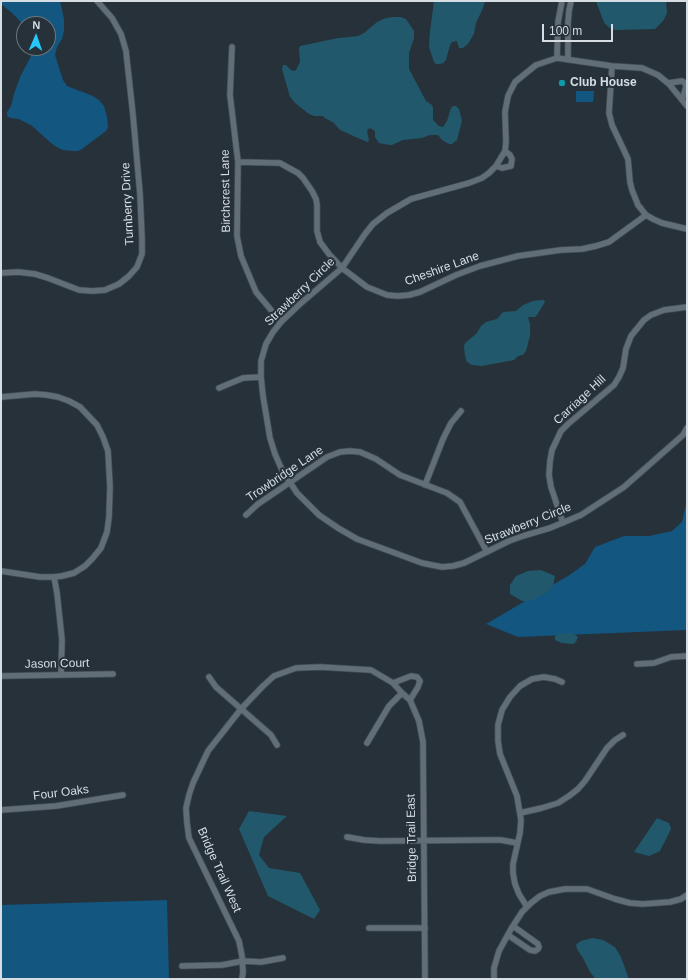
<!DOCTYPE html>
<style>
body{margin:0}
#map{position:relative;width:688px;height:980px;overflow:hidden;background:#26313a;font-family:Helvetica,sans-serif}
canvas{display:block}
.frame{position:absolute;inset:0;border:2px solid #d6dde3;pointer-events:none}
.north{position:absolute;left:16px;top:16px;width:40px;height:40px;box-sizing:border-box;background:#26313a;border:1px solid #6c767e;border-radius:50%;rotate:2deg;font-size:11px;font-weight:700;line-height:16px;text-align:center;color:#d6dde3}
.north::after{content:'';display:block;margin:auto;width:14px;height:18px;background:#25c9fe;clip-path:polygon(50% 0,100% 100%,50% 72%,0 100%)}
.scale{position:absolute;left:542px;top:24px;width:71px;height:18px;box-sizing:border-box;border:2px solid #d6dde3;border-top:0;padding-left:5px;font-size:12px;line-height:14px;white-space:nowrap;color:#d6dde3;-webkit-text-stroke:3px #26313a;paint-order:stroke}
</style>
<div id="map">
<canvas width="688" height="980"></canvas>
<div class="frame"></div>
<div class="north">N</div>
<div class="scale">100 m</div>
</div>
<script>
const ctx = document.querySelector('canvas').getContext('2d');
ctx.lineJoin = 'round';
function paint(path, color) { ctx.fillStyle = color; ctx.fill(path, 'evenodd'); }
const poly = rows => new Path2D(rows.map(r => 'M' + r).join(''));
function strokePath(path, color, width, dash) { ctx.strokeStyle = color; ctx.lineWidth = width; ctx.lineCap = dash ? 'butt' : 'round'; ctx.setLineDash(dash || []); ctx.stroke(path); }
function drawText(font, color, halo, rows, align = 'center') {
  ctx.font = font + ' Helvetica,sans-serif'; ctx.lineWidth = 4; ctx.setLineDash([]); ctx.textBaseline = 'middle'; ctx.strokeStyle = halo; ctx.fillStyle = color; for (const [text, x, y, turn = 0] of rows) {
    ctx.save(); ctx.translate(x, y); ctx.rotate((+turn || 0) * Math.PI / 180); ctx.textAlign = isNaN(turn) ? turn : align; if (halo) ctx.strokeText(text, 0, 0); ctx.fillText(text, 0, 0); ctx.restore();
  }
}
const green = poly([
 [1,1,60,1,64,19,64,31,62,39,57,47,55,55,63,80,67,86,93,96,99,100,104,106,107,117,108,127,106,131,82,149,78,151,72,151,63,150,58,148,51,143,32,126,19,119,10,118,7,116,7,112,11,106,14,94,21,75,29,60,31,56,31,48,48,48,48,24,24,24,24,27,19,20,12,13,1,4],
 [576,91,594,91,593,102,576,102],
 [687,500,687,630,518,637,486,624,568,576,585,564,595,547,624,536,649,536,672,531,682,522],
 [167,900,169,979,1,979,1,905]
]);
const water = poly([
 [434,1,485,1,483,8,476,23,474,34,468,44,463,48,459,48,457,41,452,42,450,45,446,60,443,63,440,64,436,64,434,62,429,47,430,31],
 [596,1,666,1,667,13,663,21,655,29,616,30,613,30,605,24,603,20],
 [394,17,401,17,406,19,414,31,414,38,409,53,409,69,426,101,432,105,433,108,433,120,439,126,443,127,447,121,451,108,453,106,456,106,459,109,462,120,461,125,457,140,452,144,449,144,442,140,438,135,430,135,422,138,403,140,392,145,389,145,379,143,375,137,375,131,370,128,367,130,369,141,367,142,340,130,334,123,325,118,323,116,314,116,309,114,295,103,290,97,282,69,283,65,286,65,291,70,294,71,296,70,300,62,299,49,300,46,338,38,350,37,358,36,364,33,377,22,386,18],
 [540,300,544,300,545,302,537,315,535,317,528,317,530,324,530,336,526,351,523,355,518,356,514,360,482,366,472,365,467,362,465,356,464,346,465,343,476,334,481,326,486,322,497,319,503,312,516,311,523,305,533,301],
 [541,570,555,576,553,587,545,594,530,601,522,601,510,594,510,585,516,576,528,571],
 [565,633,572,633,578,637,576,642,573,644,562,643,555,640,555,636,559,634],
 [249,811,287,816,264,837,259,855,269,868,300,873,320,910,314,919,268,896,239,829],
 [657,818,669,823,671,829,660,851,649,856,634,852],
 [592,938,603,940,615,947,621,957,629,979,596,979,594,977,590,972,583,958,577,949,576,945,578,943,581,941]
]);
const minor = poly([
 [232,47,230,95,238,162,237,236,241,256,256,292,281,322],
 [557,58,558,22,562,1],
 [568,59,568,23,569,11,571,1],
 [612,66,609,113,612,125,628,159,630,182,632,190,638,205,646,215,653,219,662,223,687,229],
 [669,83,682,81,685,83,686,87,682,100],
 [687,106,669,84,658,75,642,68,612,66,557,58,536,65,515,82,508,96,505,112,506,142,505,151,496,166,489,173,482,178,469,183,411,199,387,213,373,224,365,234,342,268,300,304,281,322,273,332,266,344,261,361,261,377,263,396,270,438,275,454,282,470,297,493,319,515,338,528,357,539,422,563,442,567,453,566,464,563,509,541,523,536,550,528,581,515,624,487,683,435,687,428],
 [238,162,280,163,287,167,298,173,303,178,312,191,316,199,317,205,317,231,320,242,329,254,342,268,367,287,387,295,398,296,409,295,420,292,456,275,480,266,518,256,561,250,582,249,596,246,609,242,646,215],
 [496,166,502,168,511,166,512,159,510,155,505,151],
 [1,273,18,272,35,274,48,278,79,290,93,291,105,290,119,284,129,276,137,267,142,254,142,238,140,194,133,115,126,51,121,34,112,18,97,1],
 [219,388,243,378,261,377],
 [1,397,35,394,47,395,58,397,69,401,80,407,97,425,103,437,108,451,110,487,109,517,107,532,101,548,92,559,85,566,74,573,62,576,54,577,40,577,1,571],
 [425,485,443,439,451,423,461,411],
 [246,515,258,504,327,457,340,452,350,451,360,452,376,459,400,475,447,493,460,502,487,552],
 [563,523,551,487,549,475,550,461,552,450,561,431,568,424,614,385,619,377,623,368,626,349,631,336,644,320,651,315,664,310,687,307],
 [54,577,57,593,62,640,61,675],
 [637,664,654,663,671,657,687,656],
 [1,676,113,674],
 [209,677,216,687,271,735,277,745],
 [393,683,411,676,417,677,420,681,418,687,410,700],
 [367,743,389,706,402,693],
 [1,810,56,806,123,795],
 [520,813,542,808,558,803,569,796,578,789,585,781,607,748,615,740,623,735],
 [347,837,364,840,380,841,487,840,501,840,517,843],
 [527,907,519,894,515,884,513,873,513,864,520,833,521,820,517,796,500,754,498,741,498,725,502,710,510,697,520,686,532,679,544,677,555,679,562,682],
 [369,928,425,928],
 [508,935,530,950,535,951,538,949,539,947,538,944,513,926],
 [182,966,222,965,243,961,261,962,283,958],
 [242,979,243,972,242,956,239,941,189,838,187,823,186,808,189,795,193,783,208,751,241,709,263,686,274,676,296,668,320,667,371,670,393,683,402,693,410,700,419,721,423,742,425,979],
 [494,979,494,968,499,951,511,929,522,912,531,903,540,896,549,892,565,889,587,889,615,899,630,903,643,904,670,902,681,899,687,895]
]);
const markers = [
 [562,83,4,"#0f9aa8"]
];
const poiNames = [
 ["Club House",570,83]
];
const streetNames = [
 ["Birchcrest Lane",226,191,-91],
 ["Turnberry Drive",128,204,-93],
 ["Cheshire Lane",442,269,-20],
 ["Strawberry Circle",300,292,-44],
 ["Carriage Hill",580,400,-43],
 ["Trowbridge Lane",285,474,-34],
 ["Strawberry Circle",528,524,-22],
 ["Jason Court",57,664,-1],
 ["Four Oaks",61,793,-7],
 ["Bridge Trail East",412,838,-91],
 ["Bridge Trail West",219,870,66]
];
paint(green, '#13567f');
paint(water, '#22586c');
strokePath(minor, '#434c53', 7);
strokePath(minor, '#616d77', 5.5);
for (const [x, y, r, color] of markers) { const dot = new Path2D(); dot.arc(x, y, r, 0, 2 * Math.PI); ctx.fillStyle = color; ctx.fill(dot); strokePath(dot, '#26313a', 1.5); }
drawText('bold 12px', '#d6dde3', '#26313a', poiNames, 'left');
drawText('12px', '#d6dde3', '#26313a', streetNames);
</script>
